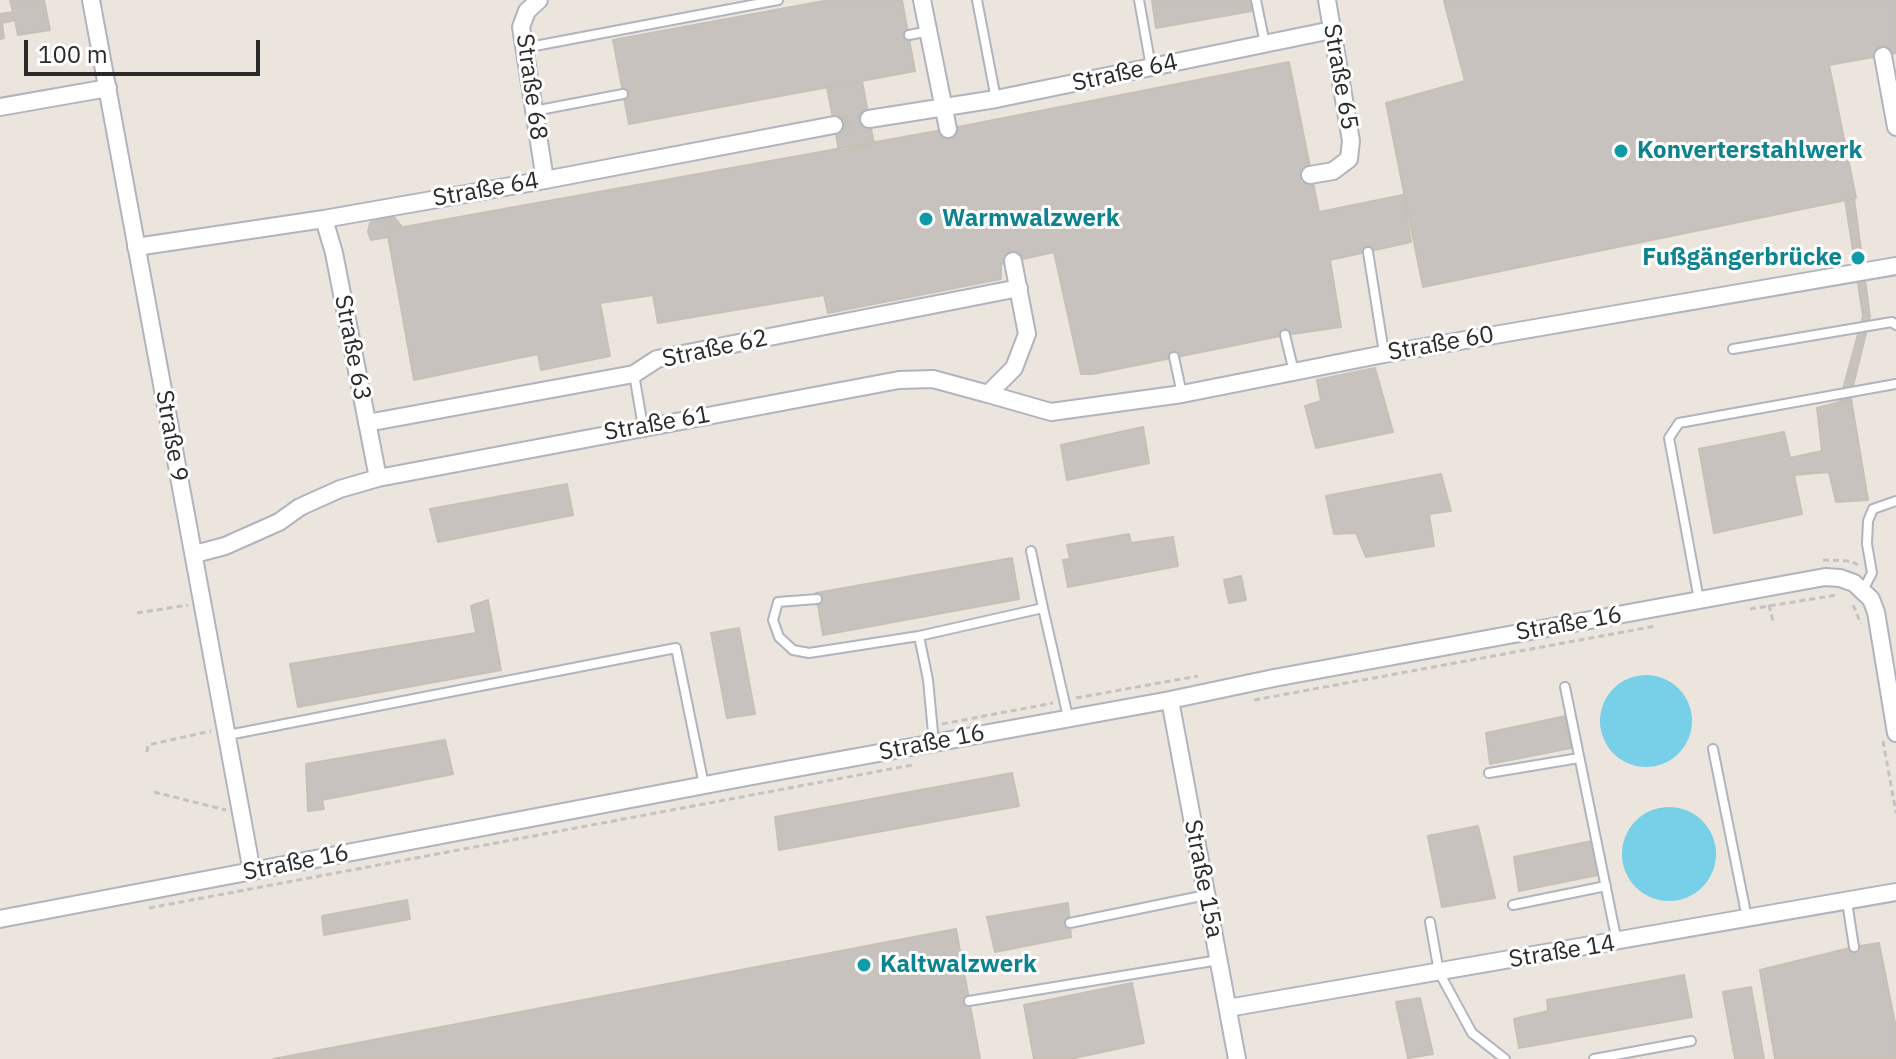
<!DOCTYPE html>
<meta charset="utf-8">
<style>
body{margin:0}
#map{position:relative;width:1896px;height:1059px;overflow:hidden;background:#ece5dd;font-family:"IBM Plex Sans",sans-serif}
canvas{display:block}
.scale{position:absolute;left:24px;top:40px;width:236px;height:36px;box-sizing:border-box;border:4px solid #2a2a2a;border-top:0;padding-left:10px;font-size:24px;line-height:28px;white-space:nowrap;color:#2a2a2a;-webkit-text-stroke:6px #fff;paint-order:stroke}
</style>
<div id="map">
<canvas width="1896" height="1059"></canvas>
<div class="scale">100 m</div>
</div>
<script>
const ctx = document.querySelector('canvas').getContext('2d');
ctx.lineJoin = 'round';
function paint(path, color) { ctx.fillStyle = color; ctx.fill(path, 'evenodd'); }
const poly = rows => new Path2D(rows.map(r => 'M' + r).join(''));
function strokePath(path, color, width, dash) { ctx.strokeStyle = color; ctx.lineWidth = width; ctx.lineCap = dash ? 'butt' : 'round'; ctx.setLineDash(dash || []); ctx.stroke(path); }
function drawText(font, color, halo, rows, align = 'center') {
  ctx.font = font + ' "IBM Plex Sans",sans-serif'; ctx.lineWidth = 6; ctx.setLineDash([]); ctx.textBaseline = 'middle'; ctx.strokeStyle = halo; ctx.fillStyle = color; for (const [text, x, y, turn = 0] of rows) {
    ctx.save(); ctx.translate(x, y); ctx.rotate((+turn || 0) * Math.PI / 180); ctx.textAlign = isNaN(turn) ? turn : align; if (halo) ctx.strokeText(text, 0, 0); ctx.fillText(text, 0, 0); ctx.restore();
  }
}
const water = poly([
 '1600 721a46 46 0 1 1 92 0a46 46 0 1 1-92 0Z',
 '1622 854a47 47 0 1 1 94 0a47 47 0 1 1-94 0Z'
]);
const building = poly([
 [10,0,44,0,50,30,18,35,15,20,2,23,4,38,0,39,0,14,13,12,10,0],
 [829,0,902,0,915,71,629,124,613,40,829,0],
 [1152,0,1250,0,1252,11,1156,28,1152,0],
 [1452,0,1896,0,1896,53,1829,65,1856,198,1423,287,1386,103,1465,81,1444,1,1452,0],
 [1289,62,1319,212,1403,195,1411,242,1330,260,1341,327,1285,335,1093,374,1081,374,1054,252,1001,264,1001,279,828,313,824,295,658,323,653,295,600,303,610,356,541,370,538,354,414,380,387,230,948,129,1289,62],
 [862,81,874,144,839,151,827,87,862,81],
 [1854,198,1870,317,1850,398,1840,400,1863,316,1845,199,1854,198],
 [392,215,402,227,387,230,388,237,371,240,368,232,370,223,380,216,392,215],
 [1375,368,1393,432,1316,448,1305,406,1321,401,1317,380,1375,368],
 [1851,399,1868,500,1836,502,1829,472,1794,475,1802,514,1714,533,1699,449,1784,432,1790,458,1822,451,1817,408,1851,399],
 [1143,427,1149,463,1067,480,1061,445,1143,427],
 [1441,474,1451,511,1429,514,1434,546,1366,557,1356,533,1334,534,1326,496,1441,474],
 [567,484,573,515,438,542,430,509,567,484],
 [1129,534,1131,543,1173,537,1178,566,1068,587,1063,560,1070,559,1067,545,1129,534],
 [1012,558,1019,599,823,635,816,593,1012,558],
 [1241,576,1246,600,1229,603,1224,580,1241,576],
 [488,600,501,670,298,707,290,664,476,633,471,606,488,600],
 [739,628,755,714,727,718,711,633,739,628],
 [1566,716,1571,748,1490,764,1486,733,1566,716],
 [445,740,453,774,322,800,324,809,308,811,306,764,445,740],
 [1012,773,1019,806,779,850,775,817,1012,773],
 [1478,826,1495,898,1442,907,1428,836,1478,826],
 [1592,841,1598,875,1519,891,1514,857,1592,841],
 [407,900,410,919,324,935,322,916,407,900],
 [1068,903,1071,937,995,952,987,917,1068,903],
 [956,929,980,1059,273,1059,956,929],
 [1879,943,1896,1028,1896,1059,1775,1059,1760,970,1854,947,1879,943],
 [1684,975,1692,1017,1519,1048,1514,1019,1548,1011,1547,1000,1684,975],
 [1132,983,1144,1043,1070,1059,1034,1059,1024,1005,1132,983],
 [1751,987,1764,1059,1735,1059,1723,992,1751,987],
 [1420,998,1433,1054,1408,1058,1396,1002,1420,998]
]);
const streetTunnel = poly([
 [834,125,869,119]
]);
const path = poly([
 [1823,560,1851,561,1858,565],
 [1769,605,1773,621],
 [1853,605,1861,624],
 [1750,609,1837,595],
 [137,613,188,605],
 [1076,698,1198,676],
 [1254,700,1656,626],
 [942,724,1053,703],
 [1883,741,1896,813],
 [147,752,148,745,211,731],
 [154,792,226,810],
 [149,908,912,765]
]);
const lane = poly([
 [977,0,996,99],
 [1139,0,1151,67],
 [1256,0,1265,44],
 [909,35,929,31],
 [524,48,778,0],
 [534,111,623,94],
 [1368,252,1384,353],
 [1285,335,1294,372],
 [1733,349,1892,322,1896,325],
 [1174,357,1182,394],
 [634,374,643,427],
 [1031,551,1043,608],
 [1863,590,1872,573,1867,544,1868,521,1873,509,1896,501],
 [817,599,778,602,773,620,779,637,793,650,809,653,919,636,928,680,934,743],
 [1699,600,1669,438,1679,423,1896,384],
 [919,636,1043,608,1068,717],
 [1565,687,1617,942],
 [228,735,676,648,704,785],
 [1713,749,1747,918],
 [1489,773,1579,758],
 [1847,902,1854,947],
 [1513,905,1606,886],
 [1430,922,1439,972,1472,1033,1505,1059],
 [1070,923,1206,895],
 [969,1001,1219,960],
 [1594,1059,1691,1041]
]);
const street = poly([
 [91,0,252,872],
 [539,0,527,11,521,27,545,180],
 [922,0,948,129],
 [1883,56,1896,127],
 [0,107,108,88],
 [869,119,996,99,1332,30],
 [1310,175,1333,171,1349,159,1351,141,1327,0],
 [324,219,334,253,378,478],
 [136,247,324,219,545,180,834,125],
 [988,394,1051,412,1182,394,1384,354,1896,266],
 [367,423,634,374,657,359,1019,288],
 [195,554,225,546,279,522,300,507,340,489,378,478,899,380,933,379,988,394,1014,368,1027,334,1013,261],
 [1170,700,1237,1059],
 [0,919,747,777,1170,700,1274,678,1825,577,1840,578,1854,583,1871,599,1876,612,1896,733],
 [1228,1008,1896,892]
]);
const markers = [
 [1621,151,8,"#0f9aa8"],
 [926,219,8,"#0f9aa8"],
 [1858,258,8,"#0f9aa8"],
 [864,965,8,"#0f9aa8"]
];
const streetNames = [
 ["Straße 64",1125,73,-12],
 ["Straße 65",1340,77,80],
 ["Straße 68",531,87,82],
 ["Straße 64",486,190,-10],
 ["Straße 60",1441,344,-10],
 ["Straße 63",352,348,79],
 ["Straße 62",715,349,-12],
 ["Straße 61",657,424,-10],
 ["Straße 9",171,436,80],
 ["Straße 16",1569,624,-10],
 ["Straße 16",932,743,-11],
 ["Straße 16",296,863,-11],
 ["Straße 15a",1203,879,79],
 ["Straße 14",1562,952,-9]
];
const cultureNames = [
 ["Konverterstahlwerk",1637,151],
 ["Warmwalzwerk",942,219],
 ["Fußgängerbrücke",1842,258,"right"],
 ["Kaltwalzwerk",880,965]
];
paint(water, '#77d0e7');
paint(building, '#c7c2bd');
strokePath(building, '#c7c0b7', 2);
strokePath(streetTunnel, '#c5c0b9', 16, [16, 8]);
strokePath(lane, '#b1b4bd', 12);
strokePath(street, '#b1b4bd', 20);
strokePath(path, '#c3c3c3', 3, [6, 4]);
strokePath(lane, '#fff', 8);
strokePath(street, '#fff', 16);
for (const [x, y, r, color] of markers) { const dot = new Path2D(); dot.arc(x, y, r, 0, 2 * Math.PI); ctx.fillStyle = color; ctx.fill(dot); strokePath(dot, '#fff', 3); }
drawText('24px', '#2a2a2a', '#fff', streetNames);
drawText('bold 24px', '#0d838f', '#fff', cultureNames, 'left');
</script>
